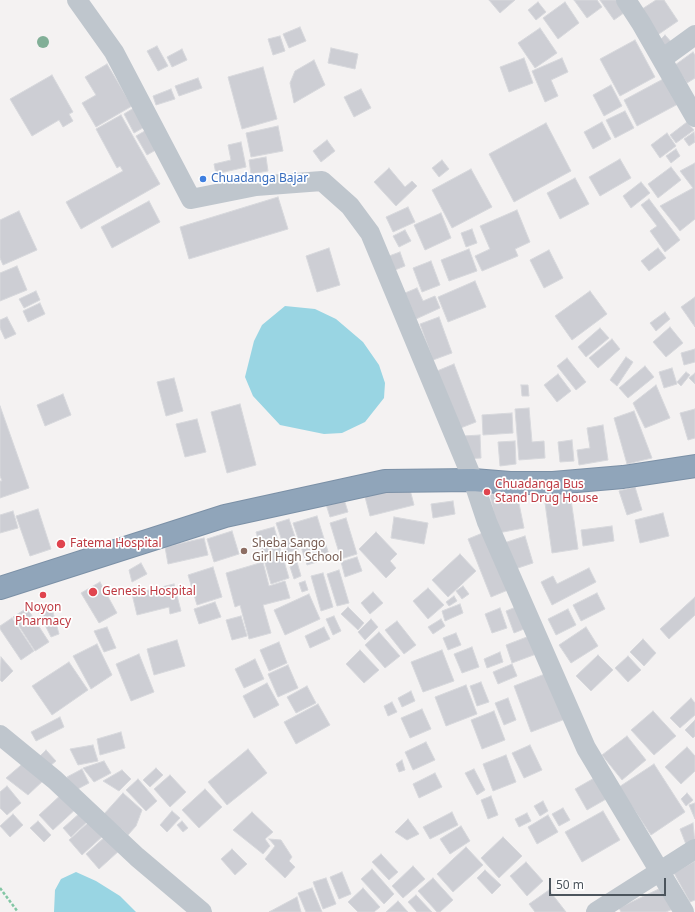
<!DOCTYPE html>
<style>
body{margin:0}
#map{position:relative;width:695px;height:912px;overflow:hidden;background:#f4f2f2;font-family:"Noto Sans",sans-serif}
canvas{display:block}
.scale{position:absolute;left:549px;top:878px;width:117px;height:18px;box-sizing:border-box;border:2px solid #4c555d;border-top:0;padding-left:5px;font-size:12px;line-height:14px;white-space:nowrap;color:#4c555d;-webkit-text-stroke:3px #fff;paint-order:stroke}
</style>
<div id="map">
<canvas width="695" height="912"></canvas>
<div class="scale">50 m</div>
</div>
<script>
const ctx = document.querySelector('canvas').getContext('2d');
ctx.lineJoin = 'round';
function paint(path, color) { ctx.fillStyle = color; ctx.fill(path, 'evenodd'); }
const poly = rows => new Path2D(rows.map(r => 'M' + r).join(''));
function strokePath(path, color, width, dash) { ctx.strokeStyle = color; ctx.lineWidth = width; ctx.lineCap = dash ? 'butt' : 'round'; ctx.setLineDash(dash || []); ctx.stroke(path); }
function drawText(font, color, halo, rows, align = 'center') {
  ctx.font = font + ' "Noto Sans",sans-serif'; ctx.lineWidth = 3.5; ctx.setLineDash([]); ctx.textBaseline = 'middle'; ctx.strokeStyle = halo; ctx.fillStyle = color; for (const [text, x, y, turn = 0] of rows) {
    ctx.save(); ctx.translate(x, y); ctx.rotate((+turn || 0) * Math.PI / 180); ctx.textAlign = isNaN(turn) ? turn : align; if (halo) ctx.strokeText(text, 0, 0); ctx.fillText(text, 0, 0); ctx.restore();
  }
}
const water = poly([
 [285,306,315,309,336,319,363,342,379,365,385,383,384,398,365,422,342,433,324,434,280,425,253,396,245,377,254,341,262,325],
 [76,872,96,881,120,896,136,912,54,912,55,890,61,879]
]);
const building = poly([
 [489,0,515,0,500,13,489,0],
 [574,0,597,0,602,7,587,18,574,0],
 [600,0,621,0,628,10,614,20,600,0],
 [656,0,664,0,678,21,656,36,639,11,656,0],
 [538,2,546,12,536,20,528,10,538,2],
 [565,2,579,23,558,39,543,18,565,2],
 [300,27,306,41,289,48,283,34,300,27],
 [540,28,557,53,535,68,518,43,540,28],
 [665,35,674,45,665,54,656,44,665,35],
 [280,36,285,51,273,55,268,39,280,36],
 [635,40,655,77,620,96,600,59,635,40],
 [157,46,168,66,158,71,147,51,157,46],
 [331,48,358,54,355,69,328,63,331,48],
 [182,49,187,60,172,67,167,57,182,49],
 [693,52,695,55,695,78,687,83,675,65,693,52],
 [524,58,533,83,509,92,500,67,524,58],
 [562,58,568,72,551,80,558,96,545,102,532,71,562,58],
 [314,60,325,85,294,103,290,83,295,71,314,60],
 [107,64,132,106,96,127,82,103,96,95,85,77,107,64],
 [263,67,277,119,242,129,228,77,263,67],
 [52,75,73,112,69,114,73,121,63,127,59,120,32,136,10,99,52,75],
 [198,78,202,88,179,96,175,86,198,78],
 [665,78,678,104,637,126,624,100,665,78],
 [611,85,622,106,604,116,593,95,611,85],
 [171,89,175,99,156,105,153,96,171,89],
 [361,89,371,108,354,117,344,97,361,89],
 [137,106,148,125,134,133,124,114,137,106],
 [625,111,634,128,615,138,606,120,625,111],
 [121,115,160,184,81,229,66,202,123,171,120,166,117,168,96,129,121,115],
 [602,122,611,139,593,149,584,132,602,122],
 [687,122,694,130,676,143,670,135,687,122],
 [546,123,571,171,514,202,489,154,546,123],
 [278,126,283,151,251,157,246,133,278,126],
 [150,128,161,147,147,155,136,136,150,128],
 [694,132,695,142,689,146,684,139,694,132],
 [667,133,676,146,660,158,651,145,667,133],
 [327,140,335,151,321,162,313,151,327,140],
 [241,142,246,167,216,174,214,164,231,160,228,145,241,142],
 [676,149,680,156,671,163,666,156,676,149],
 [266,157,268,171,251,174,249,160,266,157],
 [620,159,631,178,600,196,589,177,620,159],
 [442,160,449,169,439,177,432,168,442,160],
 [695,163,695,219,680,231,660,206,693,188,680,171,695,163],
 [671,167,681,180,658,198,648,184,671,167],
 [389,168,405,187,412,181,417,186,396,206,374,182,389,168],
 [471,169,492,207,452,228,432,190,471,169],
 [575,178,589,204,560,219,547,193,575,178],
 [641,182,650,193,631,208,623,196,641,182],
 [278,197,288,229,189,259,180,227,278,197],
 [649,199,680,240,665,252,650,231,657,226,641,205,649,199],
 [149,201,160,222,112,248,101,227,149,201],
 [408,207,415,222,393,232,386,217,408,207],
 [517,210,530,242,515,249,518,256,482,271,475,256,490,249,480,226,517,210],
 [19,211,37,250,3,265,0,258,0,220,19,211],
 [441,213,451,238,425,250,414,225,441,213],
 [472,229,477,243,466,247,461,233,472,229],
 [405,230,411,241,399,247,393,236,405,230],
 [329,248,340,285,317,292,306,256,329,248],
 [658,248,666,258,649,271,641,261,658,248],
 [469,249,477,271,449,281,441,260,469,249],
 [549,250,563,278,544,288,530,260,549,250],
 [400,252,405,266,395,270,389,256,400,252],
 [431,261,440,285,422,292,413,268,431,261],
 [17,266,27,290,0,301,0,273,17,266],
 [475,281,486,307,448,322,438,297,475,281],
 [417,288,423,301,435,296,440,308,416,319,405,293,417,288],
 [36,291,40,300,24,308,19,299,36,291],
 [590,291,607,314,572,340,555,316,590,291],
 [695,297,695,327,681,307,695,297],
 [40,303,45,314,28,322,23,311,40,303],
 [665,312,670,319,656,331,650,323,665,312],
 [7,317,16,334,5,339,0,328,0,320,7,317],
 [439,317,452,353,433,360,420,324,439,317],
 [670,327,683,343,666,357,653,342,670,327],
 [600,328,609,338,586,357,578,347,600,328],
 [612,339,620,349,598,368,589,358,612,339],
 [695,349,695,362,684,365,681,353,695,349],
 [626,357,633,362,617,386,610,380,626,357],
 [567,358,586,382,576,390,557,366,567,358],
 [454,364,476,422,458,429,437,371,454,364],
 [645,366,654,377,628,398,619,388,645,366],
 [672,368,677,384,664,388,659,372,672,368],
 [686,372,690,375,681,386,677,382,686,372],
 [695,373,695,384,689,378,695,373],
 [558,374,571,391,557,402,544,385,558,374],
 [174,378,183,411,166,416,157,382,174,378],
 [521,385,528,385,529,396,522,396,521,385],
 [656,385,670,418,645,428,633,403,656,385],
 [63,394,71,415,45,426,37,405,63,394],
 [240,404,256,465,227,473,211,412,240,404],
 [0,406,29,488,0,498,0,481,2,481,0,476,0,406],
 [529,408,532,442,544,441,545,458,519,460,515,409,529,408],
 [695,409,695,438,688,440,680,413,695,409],
 [634,411,652,458,627,464,614,418,634,411],
 [512,413,513,433,483,435,482,415,512,413],
 [197,419,206,452,185,457,176,424,197,419],
 [603,425,608,460,579,465,577,450,590,448,587,428,603,425],
 [480,435,481,458,465,459,463,436,480,435],
 [572,440,574,461,560,462,558,442,572,440],
 [515,441,516,464,500,466,498,442,515,441],
 [408,482,414,505,370,516,364,493,408,482],
 [635,487,642,510,627,515,619,491,635,487],
 [516,489,524,528,498,533,490,495,516,489],
 [570,492,578,549,552,553,544,496,570,492],
 [343,496,348,512,330,517,325,501,343,496],
 [453,501,455,514,433,518,431,504,453,501],
 [38,509,51,549,30,556,16,516,38,509],
 [13,511,18,528,0,533,0,515,13,511],
 [663,513,669,536,640,543,635,520,663,513],
 [317,516,330,558,307,565,293,523,317,516],
 [394,517,428,523,424,544,391,538,394,517],
 [346,518,357,554,341,559,330,523,346,518],
 [289,519,299,549,286,553,276,523,289,519],
 [612,526,614,541,583,546,581,530,612,526],
 [274,527,289,578,271,584,256,532,274,527],
 [232,531,239,554,214,562,207,539,232,531],
 [376,532,397,554,390,561,396,568,386,578,359,549,376,532],
 [485,532,508,590,491,597,468,539,485,532],
 [525,536,533,563,512,570,504,543,525,536],
 [204,538,208,555,168,564,165,547,204,538],
 [460,554,476,571,448,597,432,580,460,554],
 [357,557,362,571,345,577,341,562,357,557],
 [263,562,269,586,285,581,290,598,263,605,271,633,249,639,240,605,235,607,226,573,263,562],
 [297,562,301,576,294,579,290,567,297,562],
 [141,563,147,574,132,582,129,570,141,563],
 [213,567,222,597,197,605,188,575,213,567],
 [589,568,596,582,552,605,541,582,553,576,557,584,589,568],
 [339,570,349,603,337,606,327,574,339,570],
 [323,573,333,607,321,611,311,576,323,573],
 [305,581,308,590,302,592,299,583,305,581],
 [100,582,117,613,99,623,81,593,100,582],
 [174,584,181,611,170,614,169,607,137,615,132,594,174,584],
 [463,586,469,594,462,599,456,591,463,586],
 [428,588,444,605,428,619,413,601,428,588],
 [373,592,383,603,370,614,361,603,373,592],
 [597,593,605,609,581,621,573,605,597,593],
 [309,594,320,619,285,635,274,610,309,594],
 [454,596,457,601,449,606,446,602,454,596],
 [695,597,695,615,669,639,660,629,695,597],
 [215,602,221,617,199,624,194,609,215,602],
 [460,604,463,613,445,621,442,611,460,604],
 [35,605,51,605,59,634,51,637,35,605],
 [348,607,364,623,358,630,341,614,348,607],
 [516,607,524,629,514,633,506,611,516,607],
 [27,608,49,642,35,651,13,617,27,608],
 [500,608,507,628,492,633,485,614,500,608],
 [568,609,576,625,556,635,548,619,568,609],
 [241,616,247,636,232,640,226,620,241,616],
 [334,616,341,631,333,635,326,619,334,616],
 [12,618,34,651,21,660,0,629,0,626,12,618],
 [371,619,378,627,365,640,358,632,371,619],
 [441,619,445,626,433,634,428,627,441,619],
 [397,621,416,645,404,654,385,630,397,621],
 [107,627,116,648,104,652,94,631,107,627],
 [324,627,330,639,310,648,305,636,324,627],
 [586,627,598,646,571,663,559,645,586,627],
 [379,632,400,656,385,668,365,645,379,632],
 [456,633,461,645,448,650,443,638,456,633],
 [532,635,539,653,512,663,506,645,532,635],
 [643,639,656,653,644,666,630,652,643,639],
 [177,640,185,666,154,675,147,649,177,640],
 [279,642,287,663,269,671,260,650,279,642],
 [97,644,112,675,91,689,73,656,97,644],
 [472,647,479,667,462,673,454,654,472,647],
 [360,650,379,670,364,683,346,664,360,650],
 [442,650,454,681,423,692,411,662,442,650],
 [500,652,503,662,487,668,484,659,500,652],
 [139,654,154,692,131,701,116,664,139,654],
 [598,655,613,670,591,691,576,676,598,655],
 [628,656,641,670,628,682,615,668,628,656],
 [1,657,13,671,2,682,0,680,1,657],
 [255,659,264,679,244,688,235,669,255,659],
 [69,662,88,690,52,715,32,686,69,662],
 [512,664,517,676,498,684,493,672,512,664],
 [288,665,298,688,278,697,268,674,288,665],
 [550,672,568,718,531,732,514,686,550,672],
 [481,682,489,702,477,706,470,686,481,682],
 [267,683,279,705,254,718,243,696,267,683],
 [466,685,477,714,446,726,435,697,466,685],
 [307,686,316,703,296,713,287,697,307,686],
 [411,691,415,701,402,707,398,698,411,691],
 [508,698,516,720,504,725,495,703,508,698],
 [691,698,695,703,695,715,680,728,670,718,691,698],
 [392,702,397,712,388,716,384,706,392,702],
 [318,704,330,725,296,744,284,722,318,704],
 [422,709,431,729,410,738,401,718,422,709],
 [494,711,505,740,482,749,471,720,494,711],
 [653,711,676,736,654,755,631,730,653,711],
 [60,717,64,727,36,741,31,732,60,717],
 [695,720,695,736,693,738,685,730,695,720],
 [121,732,125,748,100,755,97,739,121,732],
 [627,736,646,760,622,780,602,755,627,736],
 [426,742,435,760,413,770,405,752,426,742],
 [93,745,98,761,78,765,70,749,93,745],
 [530,745,542,770,524,778,512,753,530,745],
 [687,747,695,756,695,771,681,784,665,767,687,747],
 [248,749,267,773,227,805,208,782,248,749],
 [46,750,56,761,50,766,40,756,46,750],
 [506,755,516,782,493,791,483,764,506,755],
 [27,760,46,778,28,795,6,778,27,760],
 [402,760,405,770,399,772,396,764,402,760],
 [104,761,111,773,94,782,83,768,104,761],
 [654,764,685,812,651,835,619,787,654,764],
 [156,768,163,775,150,787,143,780,156,768],
 [82,769,89,783,74,791,67,777,82,769],
 [474,769,485,790,477,795,465,773,474,769],
 [122,770,131,779,119,791,103,781,122,770],
 [435,773,442,787,419,798,413,784,435,773],
 [170,775,186,792,170,807,154,789,170,775],
 [596,777,608,798,587,810,575,789,596,777],
 [138,779,157,801,146,811,126,790,138,779],
 [7,786,21,803,7,815,0,808,0,792,7,786],
 [205,789,222,807,199,828,182,810,205,789],
 [64,792,78,807,53,830,39,815,64,792],
 [123,793,142,810,136,826,128,835,104,814,123,793],
 [687,793,693,800,686,806,681,799,687,793],
 [491,796,498,815,488,819,481,800,491,796],
 [543,801,548,811,540,816,534,806,543,801],
 [695,803,695,819,689,805,695,803],
 [563,808,570,820,559,826,552,814,563,808],
 [172,811,180,818,167,832,160,825,172,811],
 [603,811,620,840,582,862,565,832,603,811],
 [81,812,89,820,71,837,63,828,81,812],
 [252,812,273,832,265,839,270,846,263,854,233,830,252,812],
 [452,812,458,825,430,839,423,827,452,812],
 [527,813,531,821,519,827,515,819,527,813],
 [13,814,23,825,10,837,0,826,13,814],
 [548,815,558,832,537,844,528,827,548,815],
 [408,819,419,834,407,840,395,832,408,819],
 [38,821,51,835,44,842,30,828,38,821],
 [90,821,104,835,82,855,69,840,90,821],
 [182,821,188,828,183,832,177,825,182,821],
 [693,823,695,843,687,847,680,829,693,823],
 [461,826,470,841,450,854,440,839,461,826],
 [107,835,120,850,99,869,86,854,107,835],
 [503,837,522,856,499,878,481,858,503,837],
 [269,839,281,840,292,857,289,861,295,867,285,878,265,859,275,846,269,839],
 [466,847,483,865,453,892,437,874,466,847],
 [232,849,247,864,235,875,221,859,232,849],
 [381,854,398,872,389,880,372,862,381,854],
 [695,861,695,900,690,902,674,873,695,861],
 [526,862,543,881,527,896,510,876,526,862],
 [413,866,425,879,403,898,392,886,413,866],
 [372,869,394,894,384,904,361,879,372,869],
 [485,870,501,885,492,894,477,878,485,870],
 [342,872,351,894,339,899,330,877,342,872],
 [326,878,336,904,323,909,313,882,326,878],
 [433,878,453,900,440,912,437,912,418,891,433,878],
 [663,887,673,909,666,912,621,912,619,908,663,887],
 [312,888,322,912,306,912,298,893,312,888],
 [363,888,380,907,374,912,358,912,348,902,363,888],
 [549,890,566,912,535,912,529,904,549,890],
 [416,895,432,912,417,912,408,902,416,895],
 [297,897,301,912,269,912,297,897],
 [398,901,408,912,386,912,398,901]
]);
const path = poly([
 [0,888,18,912]
]);
const minor = poly([
 [77,0,114,52,191,199,256,186,322,181,350,206,370,233,473,480,487,522,586,748,684,912],
 [626,0,641,23,695,117],
 [662,59,695,35],
 [0,735,55,780,137,857,202,912],
 [596,912,695,849]
]);
const highway = poly([
 [0,588,225,516,385,481,473,480,510,483,553,483,623,477,695,466]
]);
const trees = [
 [43,42]
];
const markers = [
 [203,179,4,"#3f7fe0"],
 [487,492,4,"#e0444e"],
 [61,544,5,"#e0444e"],
 [244,551,4,"#8d6e63"],
 [93,592,5,"#e0444e"],
 [43,595,4,"#e0444e"]
];
const shopNames = [
 ["Chuadanga Bajar",211,179]
];
const healthNames = [
 ["Chuadanga Bus",495,485],
 ["Stand Drug House",495,499],
 ["Fatema Hospital",70,544],
 ["Genesis Hospital",102,592],
 ["Noyon",43,608,"center"],
 ["Pharmacy",43,622,"center"]
];
const educationNames = [
 ["Sheba Sango",252,544],
 ["Girl High School",252,558]
];
paint(water, '#99d5e3');
paint(building, '#cdced4');
strokePath(building, '#d7d8dc', 1);
strokePath(highway, '#7b90a6', 24);
strokePath(path, '#82c6a4', 2.5, [3, 2]);
strokePath(minor, '#bfc6cd', 20);
strokePath(highway, '#90a5ba', 22);
ctx.fillStyle = '#81af97';
for (const [x, y] of trees) { ctx.beginPath(); ctx.arc(x, y, 6, 0, 2 * Math.PI); ctx.fill(); }
for (const [x, y, r, color] of markers) { const dot = new Path2D(); dot.arc(x, y, r, 0, 2 * Math.PI); ctx.fillStyle = color; ctx.fill(dot); strokePath(dot, '#fff', 1.5); }
drawText('12px', '#366cbe', '#fff', shopNames, 'left');
drawText('12px', '#be3a42', '#fff', healthNames, 'left');
drawText('12px', '#785e54', '#fff', educationNames, 'left');
</script>
